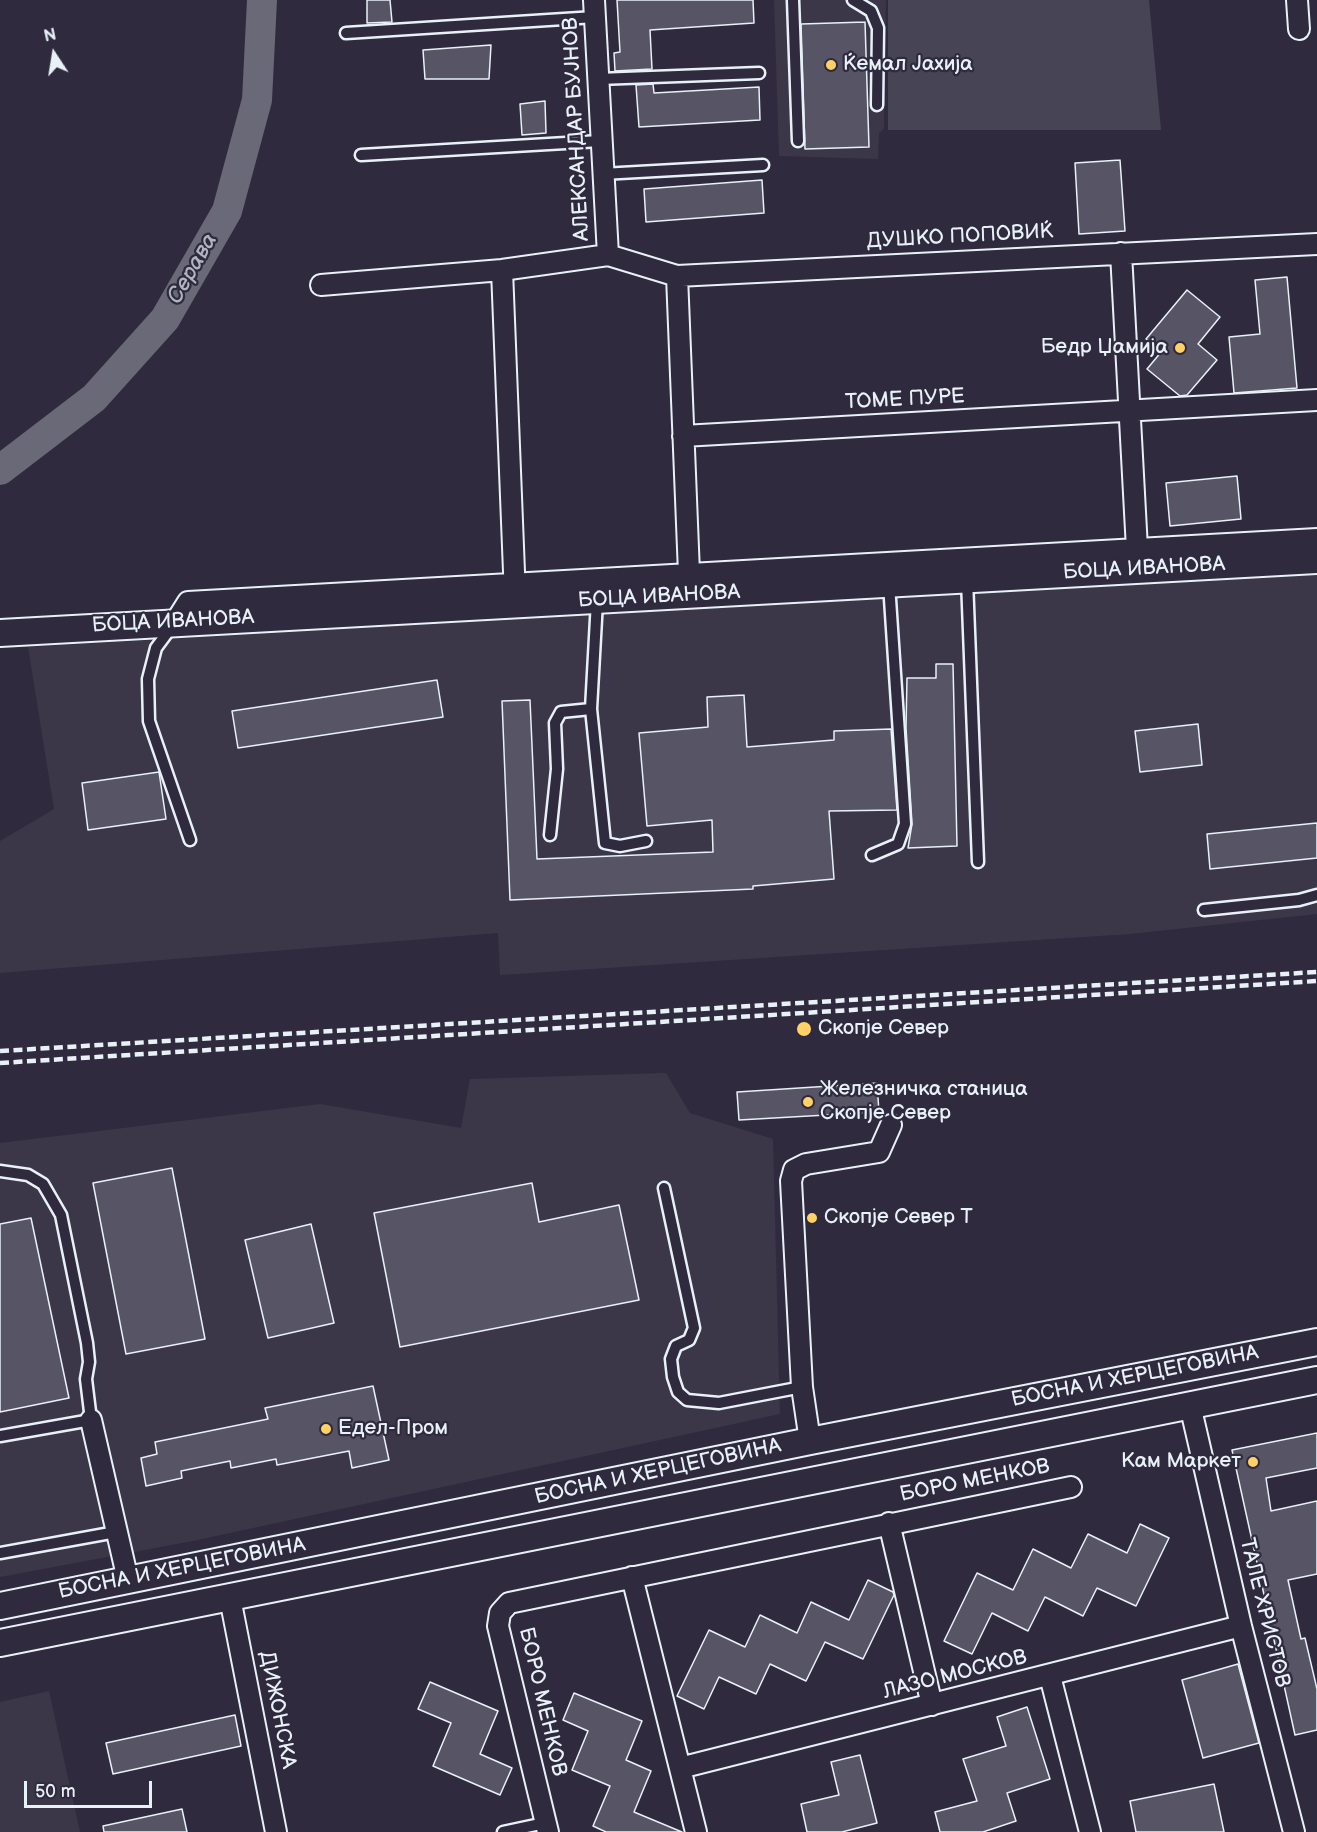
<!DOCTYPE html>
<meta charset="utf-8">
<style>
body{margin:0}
#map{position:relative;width:1317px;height:1832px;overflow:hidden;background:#2f2a3d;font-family:"Balsamiq Sans",sans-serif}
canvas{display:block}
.north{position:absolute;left:24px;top:24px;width:60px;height:60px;-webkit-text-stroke:4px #2f2a3d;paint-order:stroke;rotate:348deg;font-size:16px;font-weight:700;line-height:24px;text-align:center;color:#e8f1f8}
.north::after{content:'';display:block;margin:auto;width:21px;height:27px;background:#e8f1f8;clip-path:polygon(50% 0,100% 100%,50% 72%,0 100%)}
.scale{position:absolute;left:24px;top:1781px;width:128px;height:27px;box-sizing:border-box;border:3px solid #e8f1f8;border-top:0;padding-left:8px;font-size:18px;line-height:21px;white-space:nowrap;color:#e8f1f8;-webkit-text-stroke:4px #2f2a3d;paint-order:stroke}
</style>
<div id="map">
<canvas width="1317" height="1832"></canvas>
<div class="north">N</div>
<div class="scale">50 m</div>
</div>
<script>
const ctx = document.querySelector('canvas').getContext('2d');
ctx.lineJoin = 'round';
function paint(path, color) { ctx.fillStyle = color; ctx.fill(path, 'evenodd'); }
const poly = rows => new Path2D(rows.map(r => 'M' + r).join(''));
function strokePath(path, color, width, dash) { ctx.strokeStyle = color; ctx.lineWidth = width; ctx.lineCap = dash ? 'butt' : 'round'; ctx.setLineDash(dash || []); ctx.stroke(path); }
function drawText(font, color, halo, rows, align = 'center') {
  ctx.font = font + ' "Balsamiq Sans",sans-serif'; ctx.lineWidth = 4.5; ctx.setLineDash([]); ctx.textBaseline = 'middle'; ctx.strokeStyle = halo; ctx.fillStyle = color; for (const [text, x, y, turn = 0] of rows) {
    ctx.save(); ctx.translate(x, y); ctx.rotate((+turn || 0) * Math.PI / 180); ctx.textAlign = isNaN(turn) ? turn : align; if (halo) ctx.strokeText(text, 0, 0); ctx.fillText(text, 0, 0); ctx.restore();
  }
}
const built = poly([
 [774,0,886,0,884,129,879,133,878,159,779,156],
 [1317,574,1317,914,1130,934,500,975,498,933,0,973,0,841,54,809,28,647],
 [666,1073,690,1113,773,1139,780,1414,193,1541,0,1577,0,1143,320,1104,461,1128,470,1079],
 [49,1691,80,1832,0,1832,0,1702]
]);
const green = poly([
 [888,0,1149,0,1161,130,888,130]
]);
const river = poly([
 [0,470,94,398,165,319,227,211,257,100,262,0]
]);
const building = poly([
 [367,0,390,0,392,22,367,23,367,0],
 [617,0,753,0,754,23,650,30,652,69,615,71,614,53,620,52,617,0],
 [865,22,869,147,805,149,801,24,865,22],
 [491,45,489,79,425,79,423,50,491,45],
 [653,84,654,93,759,87,760,120,639,127,636,85,653,84],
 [545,101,546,133,522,135,520,104,545,101],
 [1120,160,1125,231,1079,234,1075,163,1120,160],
 [762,180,764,213,646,222,644,189,762,180],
 [1287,277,1297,388,1234,393,1229,337,1260,334,1255,280,1287,277],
 [1187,290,1220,317,1198,344,1217,360,1187,395,1180,396,1147,369,1162,351,1146,339,1187,290],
 [1237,476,1241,519,1170,526,1166,483,1237,476],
 [936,664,953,664,957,846,908,848,912,824,906,728,907,678,936,678,936,664],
 [437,680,443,717,238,748,232,711,437,680],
 [744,695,747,747,834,740,834,731,891,729,897,810,829,811,834,879,753,886,753,889,510,900,502,701,530,700,537,859,713,852,712,820,647,826,639,733,708,727,707,697,744,695],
 [1198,724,1202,765,1140,772,1135,731,1198,724],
 [159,772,166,819,88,830,82,783,159,772],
 [1317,823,1317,858,1210,869,1207,834,1317,823],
 [877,1083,879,1112,739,1120,737,1092,877,1083],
 [172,1168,205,1339,126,1354,93,1183,172,1168],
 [532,1183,539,1222,619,1205,639,1300,400,1347,374,1213,532,1183],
 [31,1218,69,1398,0,1412,0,1224,31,1218],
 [311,1224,334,1323,268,1338,245,1240,311,1224],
 [373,1386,389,1460,352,1468,349,1451,277,1465,276,1459,231,1468,230,1461,181,1471,182,1478,146,1486,141,1458,157,1454,155,1442,268,1419,265,1408,373,1386],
 [1317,1433,1317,1468,1266,1478,1271,1511,1317,1501,1317,1574,1288,1580,1301,1639,1305,1638,1317,1689,1317,1730,1295,1735,1232,1450,1317,1433],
 [1140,1524,1169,1538,1136,1606,1097,1588,1083,1616,1045,1597,1028,1631,992,1613,972,1654,944,1641,977,1573,1013,1590,1033,1549,1071,1568,1088,1534,1127,1553,1140,1524],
 [868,1580,893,1592,894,1595,863,1659,825,1642,806,1681,770,1664,756,1694,719,1677,704,1709,677,1696,709,1630,745,1647,760,1615,797,1633,811,1602,849,1620,868,1580],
 [1238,1664,1259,1743,1203,1758,1182,1680,1238,1664],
 [430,1682,498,1711,480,1754,512,1768,500,1795,433,1766,451,1723,418,1709,430,1682],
 [574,1693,642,1721,626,1760,651,1771,634,1812,682,1832,606,1832,593,1826,610,1786,572,1770,588,1731,563,1720,574,1693],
 [1027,1707,1050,1779,1007,1793,1016,1821,983,1832,940,1832,935,1812,977,1801,963,1759,1006,1746,997,1717,1027,1707],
 [235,1715,241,1746,113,1774,106,1743,235,1715],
 [860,1755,877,1823,842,1832,807,1832,801,1804,839,1795,831,1762,860,1755],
 [1214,1784,1224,1832,1136,1832,1130,1801,1214,1784],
 [182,1809,187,1832,104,1832,103,1826,182,1809]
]);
const service = poly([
 [793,0,798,141],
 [853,0,871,11,878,28,877,105],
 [346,33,595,17],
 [598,79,759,73],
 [361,155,600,141],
 [602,174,763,165],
 [967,580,978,862],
 [597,601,591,709,605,843,620,846,646,841],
 [173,625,156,648,148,679,149,721,190,840],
 [550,835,557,769,555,723,561,712,591,709],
 [872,855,898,844,905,824,889,584],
 [1204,910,1299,900,1317,895],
 [0,1171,28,1175,43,1184,61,1215,87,1343,89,1362,86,1379,91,1420,0,1436],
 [664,1188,694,1328,689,1340,676,1346,671,1359,673,1377,678,1392,687,1400,719,1403,802,1387],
 [0,1553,116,1532],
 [503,1832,545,1823]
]);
const minor = poly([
 [594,0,608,255],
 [1297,0,1299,29],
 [1121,253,1137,549],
 [502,270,515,597],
 [677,276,689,573],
 [321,285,502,270,608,255,677,276,1317,244],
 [683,436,1317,400],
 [176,621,188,602,1317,539],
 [1190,1405,1241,1626,1294,1832],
 [91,1420,128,1580],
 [810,1441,802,1387,791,1181,794,1170,806,1164,879,1152,891,1125],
 [889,1523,932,1705],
 [632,1577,696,1832],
 [230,1598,276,1832],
 [1050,1676,1090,1832],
 [680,1768,1241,1626],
 [548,1832,498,1626,500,1613,509,1603,1071,1487]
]);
const tertiary = poly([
 [0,633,1317,560],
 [0,1606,810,1441,1317,1342],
 [0,1643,1317,1380]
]);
const rail = poly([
 [0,1051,1317,972],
 [0,1063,1317,981]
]);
const markers = [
 [831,65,6,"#ffd166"],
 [1180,348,6,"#ffd166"],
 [804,1029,8,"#ffd166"],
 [808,1102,6,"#ffd166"],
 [812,1218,6,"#ffd166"],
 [326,1429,6,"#ffd166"],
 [1253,1462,6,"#ffd166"]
];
const poiNames = [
 ["Ќемал Јахија",843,65],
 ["Бедр Џамија",1168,348,"right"],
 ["Скопје Север",818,1029],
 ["Железничка станица",820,1090],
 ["Скопје Север",820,1114],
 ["Скопје Север Т",824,1218],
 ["Едел-Пром",338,1429],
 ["Кам Маркет",1241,1462,"right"]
];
const streetNames = [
 ["АЛЕКСАНДАР БУЈНОВ",577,129,-93],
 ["ДУШКО ПОПОВИЌ",960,237,-3],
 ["ТОМЕ ПУРЕ",905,400,-3],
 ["БОЦА ИВАНОВА",1144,569,-3],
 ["БОЦА ИВАНОВА",659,597,-3],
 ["БОЦА ИВАНОВА",173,622,-3],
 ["БОСНА И ХЕРЦЕГОВИНА",1135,1377,-11],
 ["БОСНА И ХЕРЦЕГОВИНА",658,1472,-12],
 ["БОРО МЕНКОВ",975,1481,-11],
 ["БОСНА И ХЕРЦЕГОВИНА",182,1569,-11],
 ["ТАЛЕ ХРИСТОВ",1264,1613,76],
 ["ЛАЗО МОСКОВ",955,1675,-14],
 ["БОРО МЕНКОВ",542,1702,77],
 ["ДИЖОНСКА",277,1710,79]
];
const waterNames = [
 ["Серава",193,269,-60]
];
paint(built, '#3b3749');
paint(green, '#464455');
strokePath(river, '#696978', 30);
paint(building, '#575565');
strokePath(building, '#e8f1f8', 1.5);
strokePath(service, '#e8f1f8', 15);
strokePath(minor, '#e8f1f8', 24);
strokePath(tertiary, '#e8f1f8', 30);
strokePath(service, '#2f2a3d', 10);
strokePath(minor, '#2f2a3d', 20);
strokePath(tertiary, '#2f2a3d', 26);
strokePath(rail, '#e8f1f8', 4.5, [9, 4.5]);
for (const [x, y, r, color] of markers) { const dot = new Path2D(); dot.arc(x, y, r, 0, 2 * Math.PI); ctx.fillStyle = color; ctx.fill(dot); strokePath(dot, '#2f2a3d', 2); }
drawText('21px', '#e8f1f8', '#2f2a3d', poiNames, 'left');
drawText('21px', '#e8f1f8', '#2f2a3d', streetNames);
drawText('italic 22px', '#afb4be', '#2f2a3d', waterNames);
</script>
